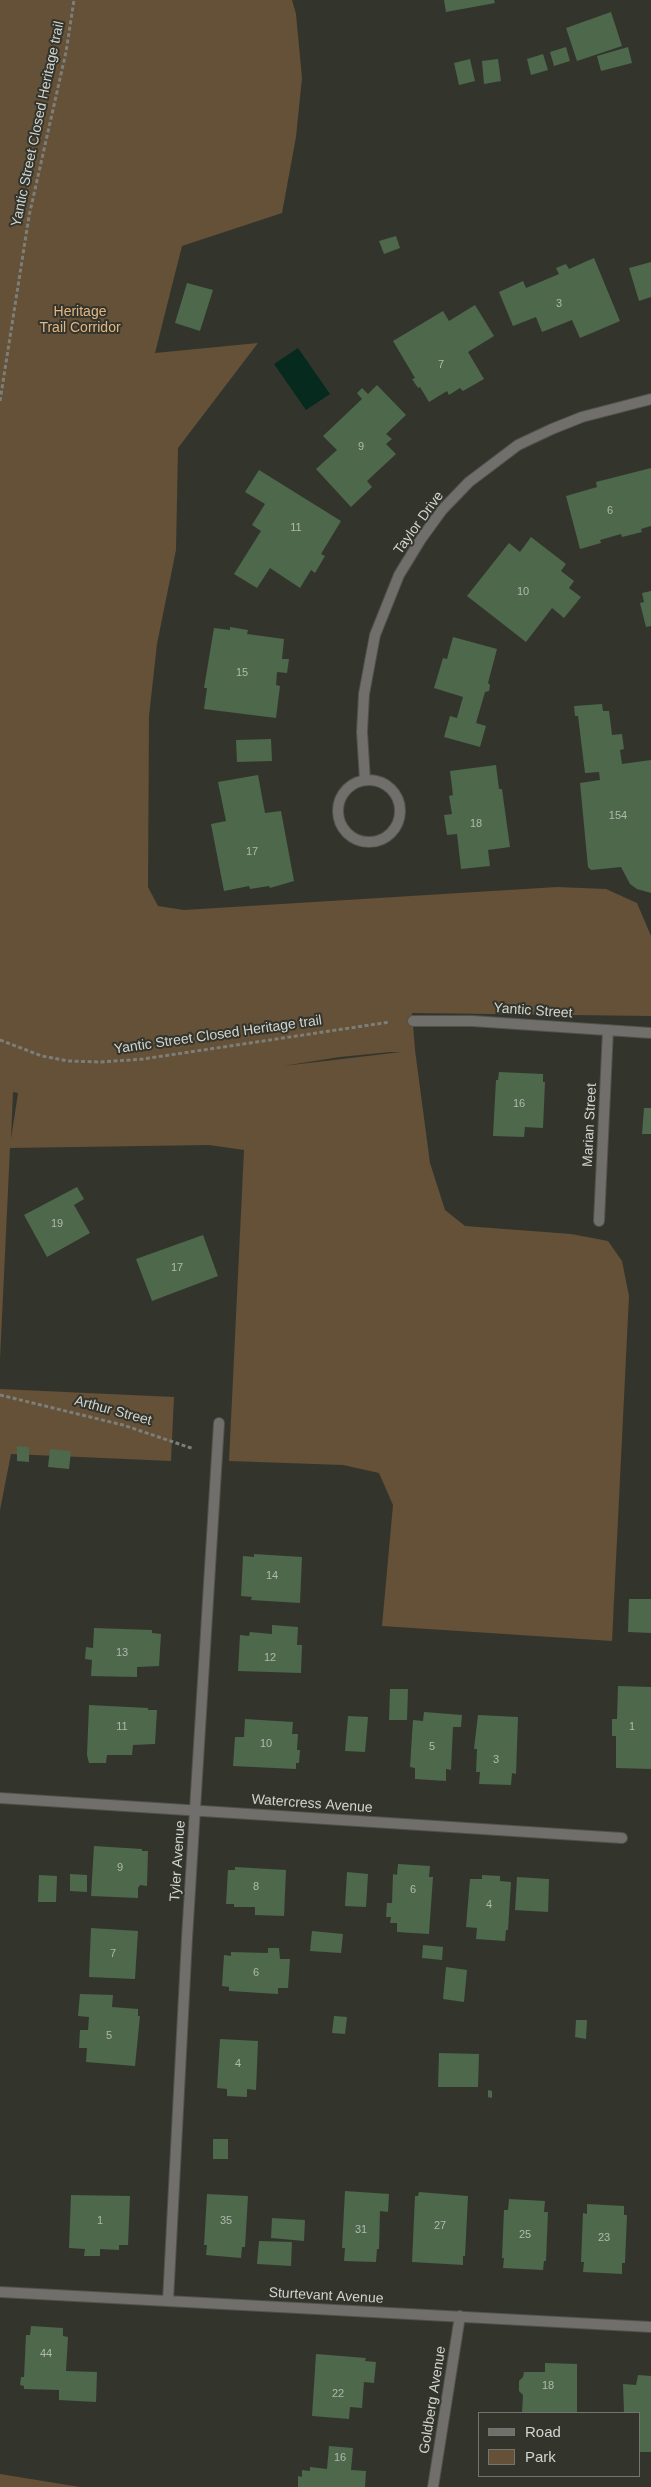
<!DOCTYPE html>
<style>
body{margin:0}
#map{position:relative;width:651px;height:2487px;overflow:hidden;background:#33352d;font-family:Helvetica,sans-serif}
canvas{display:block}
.legend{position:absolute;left:478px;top:2412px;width:162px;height:65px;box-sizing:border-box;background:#33352d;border:1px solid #73756e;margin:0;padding:6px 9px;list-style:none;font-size:15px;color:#d2d4cf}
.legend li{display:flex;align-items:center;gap:10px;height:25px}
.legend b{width:25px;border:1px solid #73756e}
</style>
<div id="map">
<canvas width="651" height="2487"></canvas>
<ul class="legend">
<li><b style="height:6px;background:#716f6c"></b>Road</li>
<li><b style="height:14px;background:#655038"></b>Park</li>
</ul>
</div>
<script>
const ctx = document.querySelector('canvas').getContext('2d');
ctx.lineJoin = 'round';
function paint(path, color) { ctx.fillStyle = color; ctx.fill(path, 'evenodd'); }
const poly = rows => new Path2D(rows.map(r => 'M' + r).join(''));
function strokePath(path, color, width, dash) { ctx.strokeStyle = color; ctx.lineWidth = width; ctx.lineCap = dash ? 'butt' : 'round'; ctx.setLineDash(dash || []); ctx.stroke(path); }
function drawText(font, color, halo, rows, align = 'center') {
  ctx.font = font + ' Helvetica,sans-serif'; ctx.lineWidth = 4; ctx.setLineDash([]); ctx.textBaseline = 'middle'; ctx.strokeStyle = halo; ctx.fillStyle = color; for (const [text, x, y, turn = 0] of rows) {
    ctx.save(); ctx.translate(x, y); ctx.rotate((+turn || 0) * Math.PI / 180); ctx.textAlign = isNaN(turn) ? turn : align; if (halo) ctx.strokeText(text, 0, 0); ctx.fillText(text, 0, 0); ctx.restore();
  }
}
const green = poly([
 [0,0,292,0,296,14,302,78,296,137,282,213,182,246,155,353,258,343,178,448,176,550,157,644,149,716,148,887,158,906,184,910,557,887,606,889,637,903,651,936,651,1016,412,1013,415,1050,430,1163,445,1210,465,1226,571,1234,608,1241,622,1261,629,1296,612,1641,382,1626,393,1505,379,1473,343,1465,229,1461,244,1150,209,1145,10,1148,0,1359],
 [390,1052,401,1052,283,1066,340,1057],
 [13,1092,18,1093,11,1139],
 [0,1389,174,1397,171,1461,11,1454,0,1510],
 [0,2474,80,2487,0,2487]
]);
const water = poly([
 [298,348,330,394,306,410,274,364]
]);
const building = poly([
 [444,0,494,0,495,3,446,12],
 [611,12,622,46,577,61,566,28],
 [566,47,570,61,554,66,550,52],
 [628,47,632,63,601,71,597,56],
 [543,54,548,70,531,75,527,59],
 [470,59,475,81,459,85,454,63],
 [498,59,501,81,484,84,482,61],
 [396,236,400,248,384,254,379,241],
 [594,258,620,321,580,338,572,320,542,332,536,317,513,326,499,292,523,281,526,288,559,274,556,268,566,264,569,269],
 [651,262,651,297,639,301,629,268],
 [187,283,213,290,200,331,175,323],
 [475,305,494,336,468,352,484,379,463,391,460,388,449,395,447,391,429,402,420,387,418,388,412,379,415,378,393,341,443,311,449,321],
 [377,385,406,415,386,434,392,439,386,444,396,454,367,481,372,487,351,507,316,469,337,450,323,436,362,399,357,393,362,388,368,394],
 [651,468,651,526,641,529,642,532,622,537,621,534,600,540,601,543,580,549,566,496,597,487,596,482],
 [259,470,341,521,321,554,325,556,315,573,311,570,300,588,270,568,257,588,234,574,261,531,252,525,265,504,245,492],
 [531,537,566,564,561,571,574,581,569,588,581,597,564,618,552,608,526,642,467,596,509,543,520,552],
 [651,591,651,626,646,627,640,603,644,602,642,593],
 [230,627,248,630,247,634,284,639,282,659,289,659,287,673,277,672,276,685,280,686,276,718,204,709,207,688,204,688,214,628,230,630],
 [453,637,497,649,488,683,490,685,489,691,485,692,476,723,486,726,480,747,444,737,450,716,457,718,463,697,434,688,443,658,447,659],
 [602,704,603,711,609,711,612,735,622,734,624,749,620,750,622,764,651,760,651,893,637,889,630,884,621,867,591,870,588,867,580,783,600,780,599,772,585,773,578,716,575,716,574,706],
 [271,739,272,761,237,762,236,740],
 [496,765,499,789,502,789,510,847,488,850,490,866,461,869,457,834,447,835,444,815,452,814,449,796,453,795,450,771],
 [258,775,265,813,281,811,294,881,270,888,269,886,250,889,249,886,224,891,211,824,226,821,218,782],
 [499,1072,543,1074,543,1082,545,1082,543,1128,525,1127,524,1137,493,1136,496,1080,498,1080],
 [644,1108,651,1108,651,1134,642,1134],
 [77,1187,84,1199,74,1205,90,1233,47,1257,24,1215],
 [203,1235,218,1276,152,1301,136,1259],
 [17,1446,29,1447,29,1462,17,1461],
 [50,1449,71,1451,69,1469,48,1467],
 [254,1554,302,1557,300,1603,251,1600,252,1597,241,1596,243,1556,254,1557],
 [629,1599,651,1599,651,1633,628,1632],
 [272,1625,298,1627,297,1645,302,1645,301,1673,238,1671,240,1635,249,1636,250,1632,272,1634],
 [94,1628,152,1630,152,1633,161,1634,159,1666,137,1667,137,1677,91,1676,92,1660,85,1659,86,1647,93,1648],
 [618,1686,651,1687,651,1769,616,1768,616,1736,612,1736,612,1719,617,1719],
 [390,1689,408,1689,407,1720,389,1720],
 [89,1705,148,1708,148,1710,157,1710,155,1744,133,1745,132,1755,107,1755,106,1763,89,1763,87,1755],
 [424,1712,462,1715,461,1727,453,1727,451,1770,446,1769,446,1781,415,1779,415,1768,410,1767,413,1720,423,1721],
 [478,1715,518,1717,516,1774,512,1773,511,1785,479,1784,480,1772,476,1772,477,1749,474,1749],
 [348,1716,368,1717,365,1752,345,1751],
 [245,1719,293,1722,292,1734,298,1734,297,1750,300,1750,299,1763,296,1763,296,1769,233,1766,235,1737,244,1737],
 [94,1846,142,1849,142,1851,148,1851,147,1886,140,1885,138,1888,138,1898,91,1896],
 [398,1864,430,1866,429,1877,433,1877,429,1934,397,1932,397,1923,390,1923,391,1917,386,1917,387,1903,392,1903,393,1874,397,1875],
 [235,1867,286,1870,284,1916,255,1915,255,1907,234,1907,234,1904,226,1904,228,1870,235,1870],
 [347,1872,368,1874,366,1907,345,1906],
 [70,1874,87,1875,87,1892,70,1891],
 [39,1875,57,1876,56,1902,38,1902],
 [482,1875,500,1876,500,1881,511,1882,508,1930,506,1930,505,1941,476,1939,477,1928,466,1927,470,1879,482,1879],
 [517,1877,549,1879,548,1912,515,1910],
 [91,1928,138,1931,135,1979,89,1977],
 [312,1931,343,1934,341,1953,310,1951],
 [423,1945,443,1947,442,1960,422,1958],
 [268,1948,279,1948,280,1959,290,1959,288,1988,278,1988,278,1994,229,1991,229,1987,222,1986,224,1955,231,1956,231,1952,268,1953],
 [446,1967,467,1970,464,2002,443,1999],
 [80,1994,113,1995,112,2007,138,2009,138,2016,140,2016,135,2066,86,2062,87,2048,79,2048,80,2030,88,2030,89,2017,78,2016],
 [334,2016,347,2017,345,2034,332,2033],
 [576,2020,587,2020,586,2039,575,2037],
 [220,2039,258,2041,256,2090,247,2089,247,2097,227,2096,227,2089,217,2088],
 [439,2053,479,2054,478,2087,438,2087],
 [488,2090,492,2091,492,2098,488,2097],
 [213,2139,228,2139,228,2159,213,2159],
 [345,2191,389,2194,388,2212,380,2211,379,2249,377,2249,376,2262,344,2261,345,2248,342,2248],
 [419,2192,468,2196,465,2256,463,2256,463,2265,412,2262,415,2196,418,2196],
 [207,2194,248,2196,245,2247,242,2247,241,2258,206,2255,207,2245,204,2245],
 [71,2195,130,2196,128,2245,119,2245,119,2250,100,2249,100,2256,84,2256,85,2249,69,2248],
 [509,2199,545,2201,544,2212,548,2212,546,2261,544,2261,543,2270,503,2268,504,2258,502,2258,504,2210,508,2210],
 [587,2204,624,2206,624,2215,627,2215,625,2263,622,2263,622,2274,583,2272,584,2262,581,2262,583,2213,587,2214],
 [272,2218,305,2220,304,2241,271,2238],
 [259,2241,292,2242,291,2266,257,2264],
 [31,2326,63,2328,63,2336,68,2337,66,2371,97,2372,96,2402,59,2400,59,2390,24,2389,24,2386,20,2385,21,2377,24,2377,26,2335,30,2335],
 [316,2354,366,2358,365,2361,376,2362,374,2383,364,2382,362,2408,350,2407,349,2419,312,2416],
 [545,2363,577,2364,577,2413,522,2413,523,2395,519,2391,519,2381,523,2377,524,2372,545,2372],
 [638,2375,651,2376,651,2452,640,2452,640,2413,624,2413,623,2384,636,2385],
 [329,2446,353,2448,351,2470,366,2471,365,2487,298,2487,298,2476,302,2477,302,2470,310,2471,310,2467,327,2469]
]);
const path = poly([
 [0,401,29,216,66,52,74,0],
 [0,1040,42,1056,68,1061,101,1062,143,1059,390,1022],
 [0,1395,123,1425,194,1449]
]);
const street = poly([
 '338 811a31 31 0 1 1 62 0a31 31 0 1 1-62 0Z',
 [365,780,362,732,364,694,375,635,399,575,421,539,442,510,469,482,518,445,552,429,582,417,651,399],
 [413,1021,472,1021,651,1033],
 [599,1221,608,1030],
 [0,1798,622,1838],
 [0,2292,651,2327],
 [168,2301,187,1938,219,1423],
 [433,2487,460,2316]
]);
const numberNames = [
 ["3",559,304],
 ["7",441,365],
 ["9",361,447],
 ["6",610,511],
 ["11",296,528],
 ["10",523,592],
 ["15",242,673],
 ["154",618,816],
 ["18",476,824],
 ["17",252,852],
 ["16",519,1104],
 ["19",57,1224],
 ["17",177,1268],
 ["14",272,1576],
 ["13",122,1653],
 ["12",270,1658],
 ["11",122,1727],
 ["1",632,1727],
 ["10",266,1744],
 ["5",432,1747],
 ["3",496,1760],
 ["9",120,1868],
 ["8",256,1887],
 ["6",413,1890],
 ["4",489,1905],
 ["7",113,1954],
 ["6",256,1973],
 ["5",109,2036],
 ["4",238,2064],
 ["1",100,2221],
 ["35",226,2221],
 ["27",440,2226],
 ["31",361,2230],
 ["25",525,2235],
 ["23",604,2238],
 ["44",46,2354],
 ["18",548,2386],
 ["22",338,2394],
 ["16",340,2458]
];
const streetNames = [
 ["Yantic Street Closed Heritage trail",38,124,-78],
 ["Taylor Drive",419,523,-54],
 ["Yantic Street",533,1011,4],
 ["Yantic Street Closed Heritage trail",218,1035,-8],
 ["Marian Street",590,1125,-87],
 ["Arthur Street",113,1411,15],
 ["Watercress Avenue",312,1804,4],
 ["Tyler Avenue",178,1861,-86],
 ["Sturtevant Avenue",326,2296,3],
 ["Goldberg Avenue",433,2400,-81]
];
const parkNames = [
 ["Heritage",80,312],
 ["Trail Corridor",80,328]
];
paint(green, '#655038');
paint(water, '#072a1e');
paint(building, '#4d684b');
strokePath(street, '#50524a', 12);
strokePath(path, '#7c7e78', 3, [4, 2.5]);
strokePath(street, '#716f6c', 10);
drawText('11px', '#b1b9ae', null, numberNames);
drawText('14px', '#d2d4cf', '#33352d', streetNames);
drawText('14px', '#e4b581', '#33352d', parkNames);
</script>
